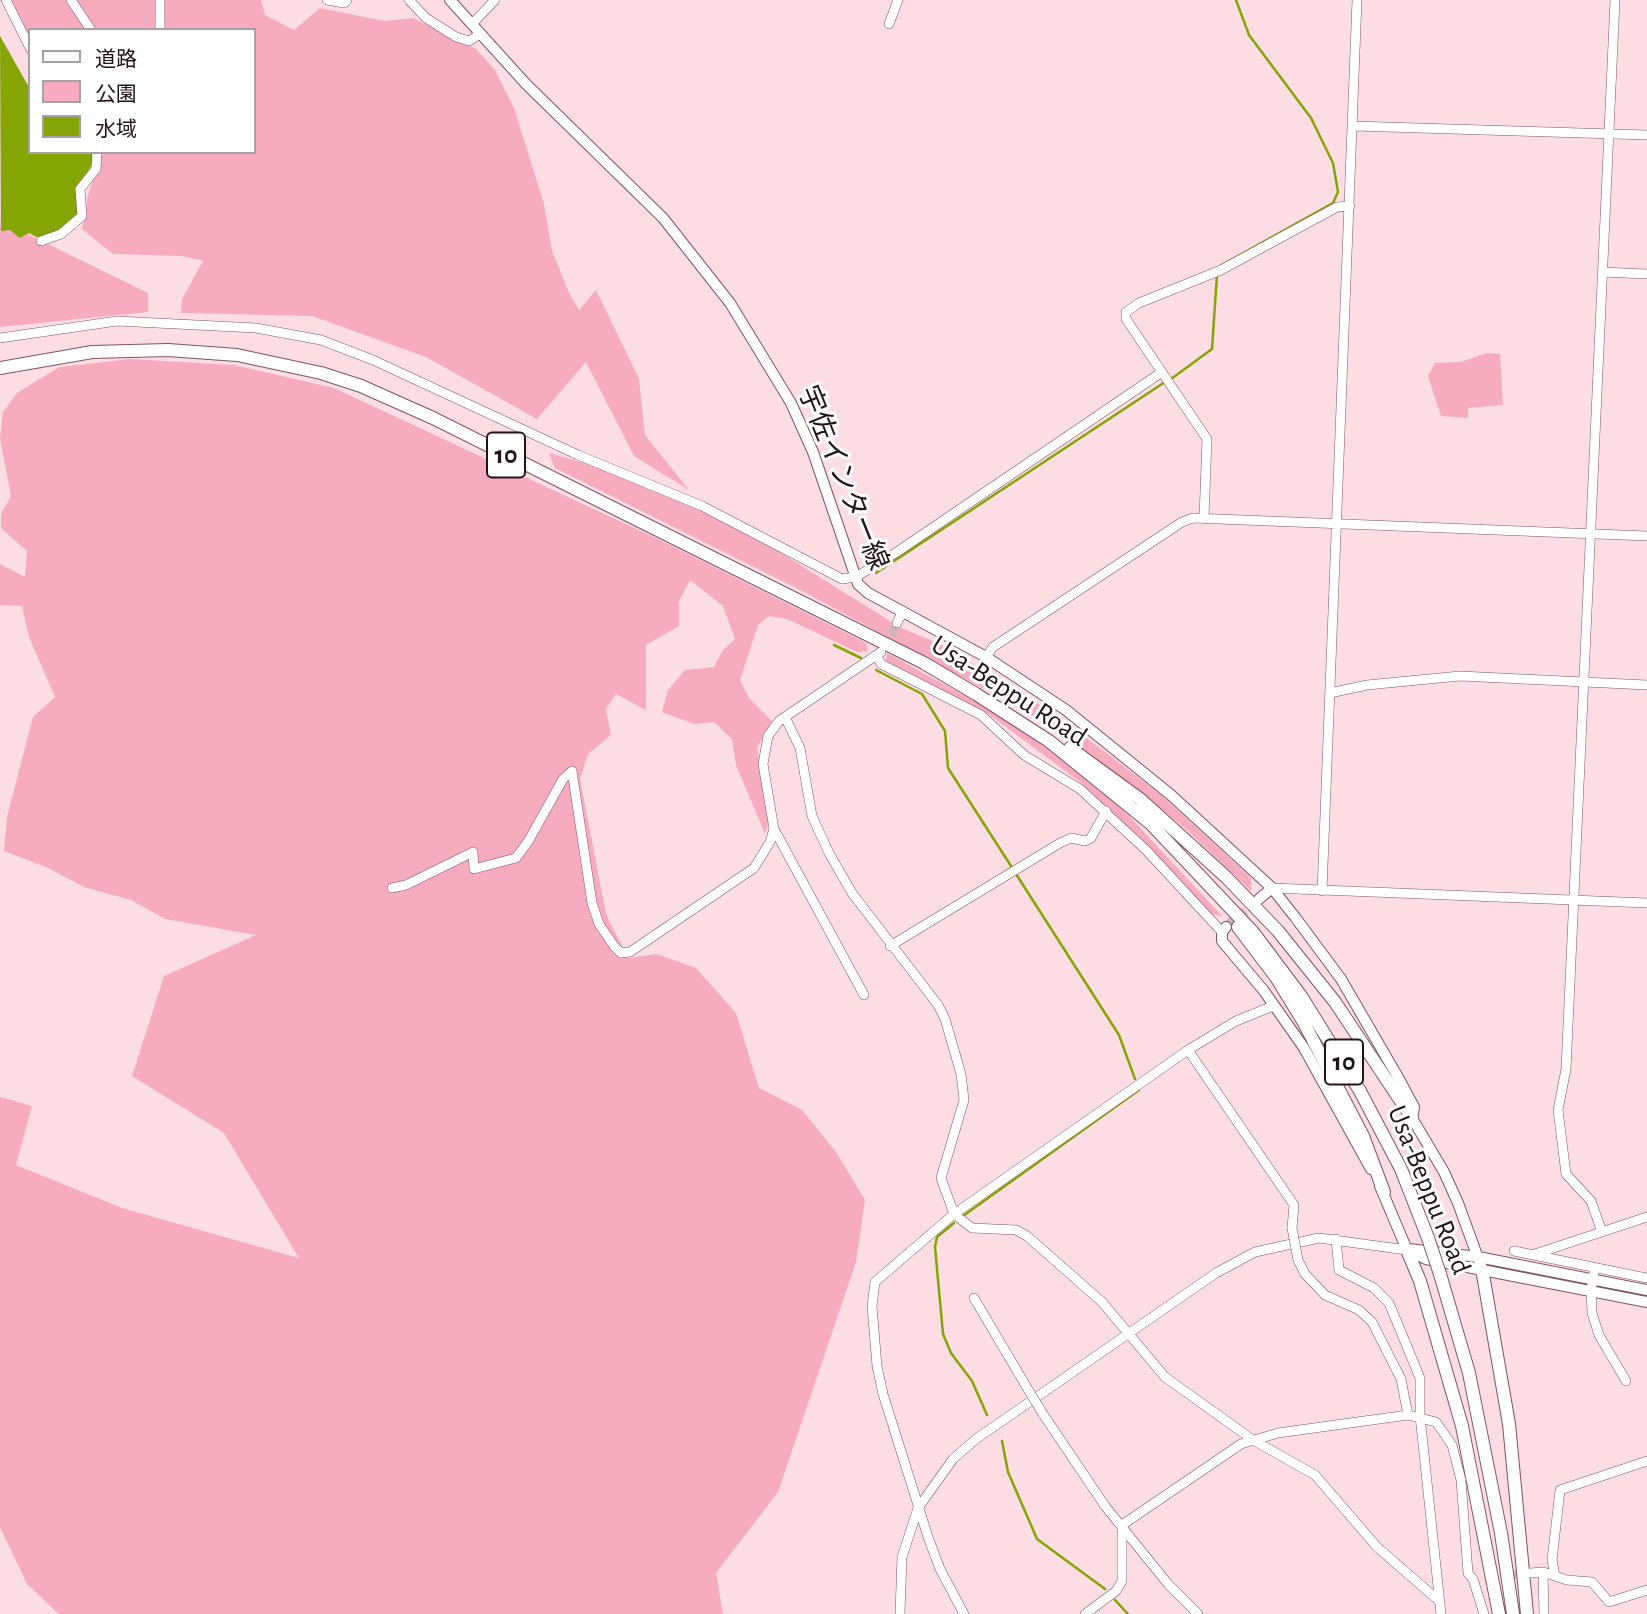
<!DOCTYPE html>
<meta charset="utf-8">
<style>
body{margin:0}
#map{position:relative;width:1647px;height:1614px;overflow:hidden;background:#fddde4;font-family:"Alegreya Sans","Noto Sans JP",sans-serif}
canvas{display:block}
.legend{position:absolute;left:28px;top:28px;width:228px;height:126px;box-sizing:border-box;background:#fff;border:2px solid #a8a1a3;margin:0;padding:9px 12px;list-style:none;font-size:21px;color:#251318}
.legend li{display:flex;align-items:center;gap:14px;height:35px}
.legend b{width:35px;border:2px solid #a8a1a3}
</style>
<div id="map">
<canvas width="1647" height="1614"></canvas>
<ul class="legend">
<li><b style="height:9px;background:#fff"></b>道路</li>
<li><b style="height:19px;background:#f7abbe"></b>公園</li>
<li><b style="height:19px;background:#84a504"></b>水域</li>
</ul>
</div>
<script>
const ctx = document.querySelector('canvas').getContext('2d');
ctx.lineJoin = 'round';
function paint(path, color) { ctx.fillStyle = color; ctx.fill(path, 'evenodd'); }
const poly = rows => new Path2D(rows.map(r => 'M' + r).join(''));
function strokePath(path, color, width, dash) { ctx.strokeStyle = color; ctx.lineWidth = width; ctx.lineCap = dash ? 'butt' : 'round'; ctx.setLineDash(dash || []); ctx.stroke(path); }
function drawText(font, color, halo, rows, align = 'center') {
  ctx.font = font + ' "Alegreya Sans","Noto Sans JP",sans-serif'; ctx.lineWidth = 6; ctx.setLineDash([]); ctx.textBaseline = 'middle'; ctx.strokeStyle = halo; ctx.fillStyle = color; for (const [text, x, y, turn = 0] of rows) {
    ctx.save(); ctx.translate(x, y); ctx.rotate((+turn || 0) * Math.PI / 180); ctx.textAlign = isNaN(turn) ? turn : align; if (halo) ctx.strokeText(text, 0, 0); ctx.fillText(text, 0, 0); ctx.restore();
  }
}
const green = poly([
 [0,0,261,0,265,15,294,30,320,8,384,21,413,18,476,49,495,70,514,108,544,204,552,251,570,295,579,310,596,290,639,379,645,435,689,490,634,456,586,362,537,419,426,357,312,316,181,313,182,299,203,261,182,256,113,254,82,229,88,195,102,152,254,152,254,30,30,30,30,62,12,17],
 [0,219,1,230,13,227,148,293,148,312,0,327],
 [1487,353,1500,354,1503,405,1468,408,1468,418,1441,416,1428,376,1435,363,1461,362],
 [130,359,234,365,334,388,658,539,866,643,868,651,857,652,787,619,769,616,758,625,740,680,749,698,772,721,757,748,769,821,765,834,736,765,732,739,714,722,694,724,662,712,668,690,685,670,714,667,723,650,735,639,723,606,690,580,679,601,679,626,646,645,646,710,616,694,606,709,611,735,588,754,580,779,606,914,628,958,657,954,696,968,736,1013,759,1088,802,1110,836,1152,865,1200,856,1262,778,1492,716,1573,723,1614,59,1614,27,1584,0,1527,0,1097,32,1106,16,1165,122,1208,299,1258,224,1133,132,1076,164,976,256,935,165,919,131,900,84,887,46,867,4,851,7,817,33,717,55,697,29,637,22,606,0,605,0,564,25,577,27,551,1,528,1,514,11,496,0,438,3,412,17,393,59,367],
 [549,453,653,482,762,541,901,628,940,644,1055,714,1160,794,1251,878,1251,891,1186,829,1120,777,1025,711,802,591,555,468],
 [887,653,1000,715,1092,781,1131,818,1222,916,1211,914,1151,850,1080,782,990,715,886,661]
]);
const water = poly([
 [0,36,30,89,30,152,94,152,91,166,76,191,78,216,56,235,36,237,29,233,20,238,10,230,1,231]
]);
const stream = poly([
 [1220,266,1333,203,1338,192,1333,163,1311,118,1249,35,1236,0],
 [1171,379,1212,349,1217,275],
 [876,573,1165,382],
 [834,645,861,658],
 [876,670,922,694,945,731,948,768,1011,866],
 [1016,874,1119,1035,1135,1079],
 [963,1216,1139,1090],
 [954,1223,937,1237,935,1247,943,1334,951,1353,972,1381,987,1415],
 [1002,1441,1008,1472,1037,1539,1105,1589],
 [1115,1600,1128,1614]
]);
const minorTunnel = poly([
 [884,647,897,623],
 [1487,1578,1529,1573]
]);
const majorTunnel = poly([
 [1226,927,1259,900]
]);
const minor = poly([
 [6,0,30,48],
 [71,0,91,30],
 [327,0,344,3,347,0],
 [409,0,426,18,456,37,469,41,480,34],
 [472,24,495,0],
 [889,24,898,0],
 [160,30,160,0],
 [1353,126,1647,135],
 [41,241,61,234,82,216,80,189,96,169,97,152],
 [1602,272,1647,274],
 [0,338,117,321,256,328,321,340,373,360,578,455,702,506,842,579,856,577,897,552,1162,372],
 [1204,518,1207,439,1126,319,1126,312,1139,303,1221,270,1337,207,1350,206],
 [897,623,903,611],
 [877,656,881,664,981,715,1024,755,1080,789,1146,850,1222,932],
 [986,657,993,647,1182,522,1193,518,1647,536],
 [1330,693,1367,685,1460,676,1647,685],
 [785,717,800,748,812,816,829,853,852,893,938,1005,945,1019,961,1074,964,1100,941,1178,954,1214,972,1228,1016,1230,1027,1236,1102,1302,1165,1377,1253,1440,1315,1475,1377,1547,1438,1600],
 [774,829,864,995],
 [392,888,406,885,473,852,474,869,516,858,529,840,563,779,572,771,592,903,599,924,614,946,621,953,630,952,754,868,770,842,774,829,763,764,768,736,779,721,881,652],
 [1272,888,1647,903],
 [1322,891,1357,0],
 [890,946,1060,843,1071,838,1085,841,1091,838,1106,811],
 [1188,1050,1294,1205,1292,1228],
 [1602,1232,1591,1201,1566,1174,1558,1110,1566,1069,1615,0],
 [1336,1239,1339,1270,1374,1288,1389,1303,1420,1378,1420,1416,1441,1614],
 [1514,1251,1647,1278],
 [1535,1254,1647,1217],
 [1298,1260,1305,1274,1325,1295,1359,1310,1372,1322,1401,1379,1408,1415],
 [1594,1273,1591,1290,1592,1313,1599,1335,1626,1381],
 [974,1298,1026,1386],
 [1043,1414,1105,1506,1168,1584,1198,1614],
 [1543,1572,1544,1614],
 [1530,1573,1543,1572,1567,1580,1592,1582,1609,1602,1647,1590],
 [1555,1576,1552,1560,1560,1490,1647,1461],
 [900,1614,902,1557,918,1508,953,1459,976,1439,1216,1273,1255,1252,1319,1238,1407,1250],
 [964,1614,940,1569,928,1537,883,1394,877,1366,872,1306,875,1282,954,1214,1188,1050,1236,1021,1273,1006],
 [1085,1614,1116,1591,1122,1581,1122,1525,1241,1444,1278,1433,1408,1415,1436,1422,1452,1445,1461,1480,1468,1573,1473,1579,1484,1614]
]);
const major = poly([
 [450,0,526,84,663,218,730,303,791,403,813,452,858,584,868,593,986,657,1066,710,1171,795,1272,888,1295,917,1341,979,1399,1079,1414,1107,1412,1118,1444,1172,1458,1203,1482,1269],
 [1259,899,1272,888],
 [1226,927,1222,932,1222,941,1264,991,1304,1048,1371,1169],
 [1380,1186,1407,1250,1426,1259,1647,1302],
 [1409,1249,1478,1257,1647,1290]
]);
const highway = poly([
 [0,368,92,352,168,350,237,355,321,373,361,386,433,418,924,663,976,694,1049,741,1150,823,1253,932,1301,996,1360,1091,1401,1169,1428,1238],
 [1070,748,1140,799,1226,877,1278,931,1335,1002,1412,1118],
 [1238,927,1276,977,1303,1021,1363,1136,1384,1192],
 [1407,1250,1420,1281,1462,1426,1499,1614],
 [1482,1269,1509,1424,1527,1614],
 [1440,1274,1469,1373,1501,1533,1513,1614]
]);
const minorBridge = poly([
 [1292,1228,1298,1260],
 [1026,1386,1043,1414]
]);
const highwayBridge = poly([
 [1428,1238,1440,1274]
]);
const shields = [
 [506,455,38],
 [1344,1062,38]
];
const shieldNames = [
 ["10",506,455],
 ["10",1344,1062]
];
const streetNames = [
 ["宇佐インター線",843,478,68],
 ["Usa-Beppu Road",1009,691,33],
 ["Usa-Beppu Road",1429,1190,68]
];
paint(green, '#f7abbe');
paint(water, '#84a504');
strokePath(stream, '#84a504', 2.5);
strokePath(minorTunnel, '#d2b5bb', 9, [9, 4.5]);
strokePath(majorTunnel, '#d2b5bb', 10, [10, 5]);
strokePath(minor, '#7f545f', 10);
strokePath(major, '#7f545f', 12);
strokePath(highway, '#7f545f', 14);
strokePath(minor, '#fff', 9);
strokePath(major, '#fff', 10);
strokePath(highway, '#fff', 12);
strokePath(minorBridge, '#7f545f', 10, []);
strokePath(highwayBridge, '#7f545f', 14, []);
strokePath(minorBridge, '#fff', 9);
strokePath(highwayBridge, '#fff', 12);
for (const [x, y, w] of shields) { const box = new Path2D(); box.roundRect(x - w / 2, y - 22.5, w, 45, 5); ctx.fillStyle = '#fff'; ctx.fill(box); strokePath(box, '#251318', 2); }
drawText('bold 26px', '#251318', null, shieldNames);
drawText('28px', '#251318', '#fff', streetNames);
</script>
